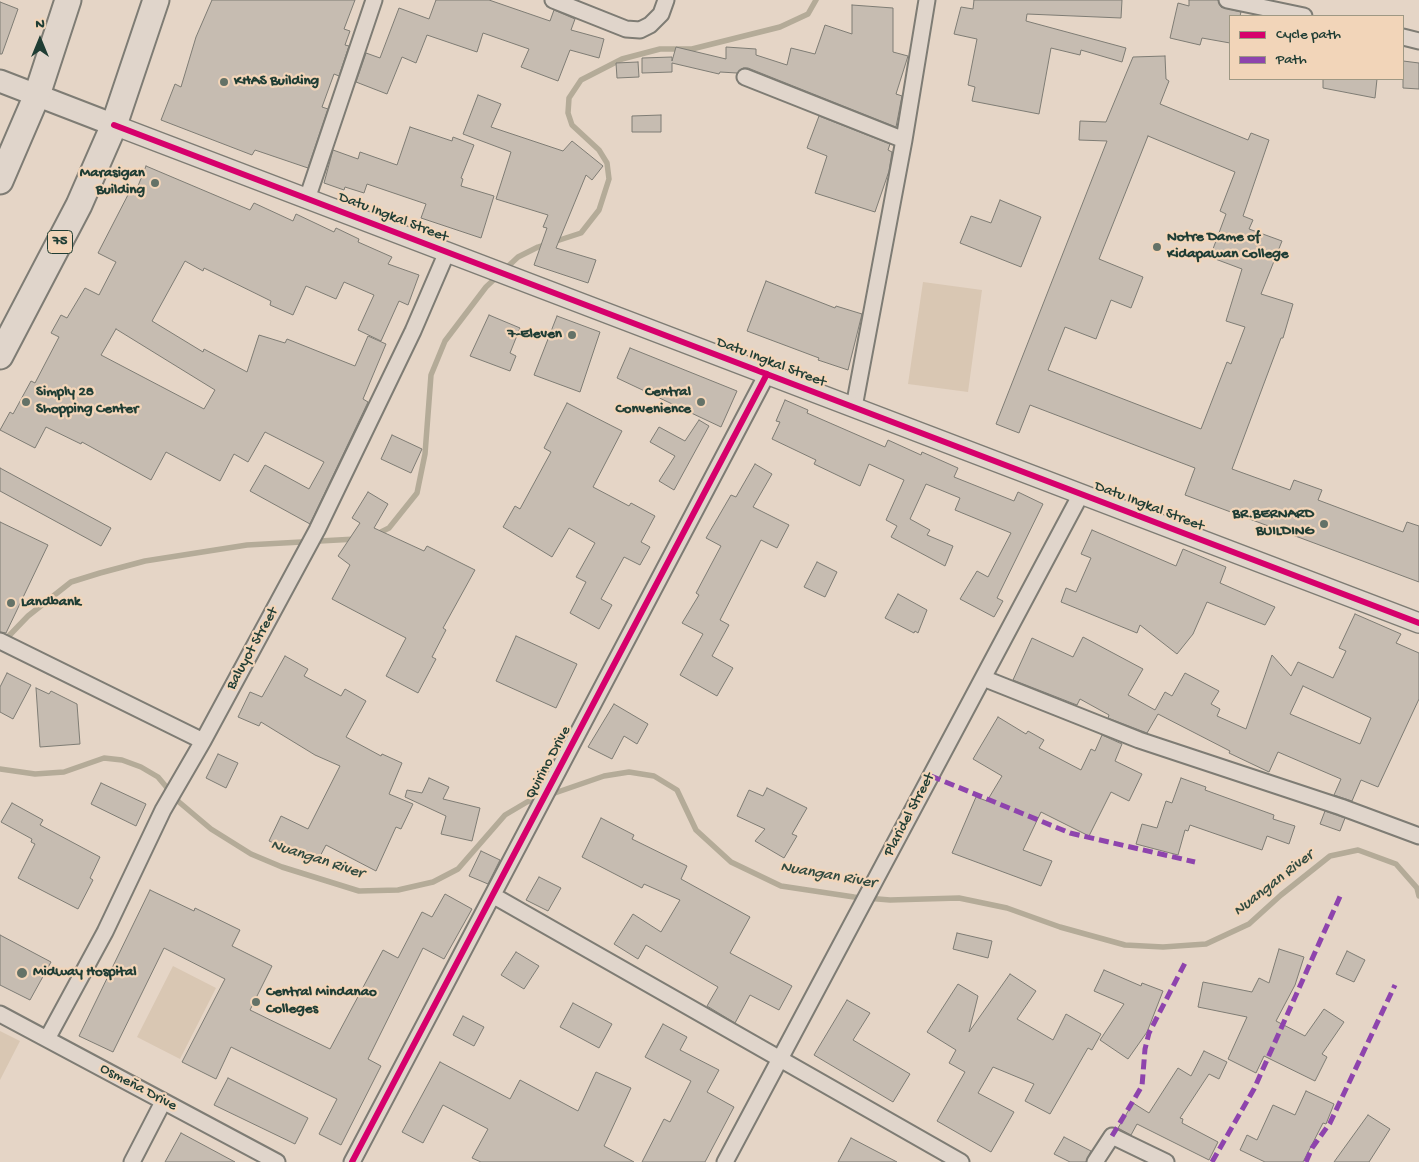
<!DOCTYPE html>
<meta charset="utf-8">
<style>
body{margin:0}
#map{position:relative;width:1419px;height:1162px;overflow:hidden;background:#e5d5c6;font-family:"Gochi Hand",sans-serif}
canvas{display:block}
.legend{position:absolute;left:1229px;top:15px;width:175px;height:65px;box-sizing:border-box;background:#f2d5b9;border:1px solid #9e9884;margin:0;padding:6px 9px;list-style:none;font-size:15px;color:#1f3d34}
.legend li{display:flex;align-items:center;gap:10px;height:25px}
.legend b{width:25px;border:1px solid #9e9884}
.north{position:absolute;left:15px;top:15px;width:50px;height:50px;-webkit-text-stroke:4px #f2d5b9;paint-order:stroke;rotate:0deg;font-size:14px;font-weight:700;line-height:20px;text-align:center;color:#1f3d34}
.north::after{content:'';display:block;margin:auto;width:18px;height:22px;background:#1f3d34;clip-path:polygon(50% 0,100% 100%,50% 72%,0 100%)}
</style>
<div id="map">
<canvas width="1419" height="1162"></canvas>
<ul class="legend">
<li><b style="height:6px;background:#d6006c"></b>Cycle path</li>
<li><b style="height:6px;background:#8e44ad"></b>Path</li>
</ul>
<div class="north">N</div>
</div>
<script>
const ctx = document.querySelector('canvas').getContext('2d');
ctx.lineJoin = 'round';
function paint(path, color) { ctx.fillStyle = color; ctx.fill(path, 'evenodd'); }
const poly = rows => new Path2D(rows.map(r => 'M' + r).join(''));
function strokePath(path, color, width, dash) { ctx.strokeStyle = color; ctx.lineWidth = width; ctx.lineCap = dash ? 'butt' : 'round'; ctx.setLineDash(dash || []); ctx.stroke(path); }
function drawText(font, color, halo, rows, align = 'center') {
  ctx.font = font + ' "Gochi Hand",sans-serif'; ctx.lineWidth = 4.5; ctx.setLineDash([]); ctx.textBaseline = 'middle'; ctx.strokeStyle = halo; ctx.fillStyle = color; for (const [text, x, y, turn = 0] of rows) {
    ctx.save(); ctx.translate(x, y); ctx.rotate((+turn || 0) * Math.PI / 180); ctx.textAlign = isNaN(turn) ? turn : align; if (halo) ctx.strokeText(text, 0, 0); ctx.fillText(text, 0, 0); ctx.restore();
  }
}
const green = poly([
 [923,282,982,290,968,392,908,384],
 [173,966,216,988,180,1059,137,1037],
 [0,1031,20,1041,0,1080]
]);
const stream = poly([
 [375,535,389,528,417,493,425,454,431,375,445,341,486,287,518,257,538,247,581,233,599,210,609,179,607,163,599,150,572,125,568,113,569,98,581,80,622,59,660,49,692,49,780,27,808,14,816,0],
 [3,642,28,616,71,582,100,573,145,561,247,545,356,539],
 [0,769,35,774,64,772,104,758,122,760,141,767,158,777,179,802,211,829,251,854,282,867,359,891,398,890,433,882,458,869,505,815,527,802,540,797],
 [549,795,604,776,629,772,654,776,677,790,696,830,731,862,781,886,854,897,890,900,959,898,1007,908,1060,927,1125,945,1163,947,1206,944,1249,924,1281,895,1330,856,1358,850,1396,864,1417,888,1419,896]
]);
const building = poly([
 [212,0,355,0,344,29,350,31,345,45,349,46,339,76,334,74,322,107,328,109,308,168,255,150,252,155,161,120,175,84,181,87,196,37,212,0],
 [436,0,489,0,550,21,554,10,575,19,571,30,604,39,599,58,570,50,558,81,521,67,529,49,483,33,477,52,427,35,416,63,402,57,387,94,356,82,366,53,380,58,399,8,429,19,436,0],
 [974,0,1122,0,1121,18,1027,14,1026,21,1126,48,1122,62,1081,50,1080,55,1051,48,1039,114,972,101,975,87,968,85,977,39,954,34,961,7,973,9,974,0],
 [1189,0,1218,0,1221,7,1241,12,1240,16,1230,16,1230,43,1202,38,1200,45,1170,38,1178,3,1189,6,1189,0],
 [0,2,18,9,2,54,0,54,0,2],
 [852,5,893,8,893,52,908,56,896,94,902,96,896,127,748,68,743,68,737,73,720,72,719,74,672,63,672,72,642,73,642,58,672,57,672,61,676,47,726,59,726,47,756,49,756,55,787,65,791,48,815,54,825,25,852,34,852,5],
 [1165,56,1166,79,1169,81,1160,104,1248,140,1251,133,1269,140,1243,216,1253,220,1249,229,1282,241,1261,294,1293,304,1283,338,1281,338,1232,469,1290,490,1294,480,1322,490,1318,500,1403,532,1407,522,1419,526,1419,582,1185,495,1195,468,1030,405,1019,433,996,424,1107,141,1079,140,1080,121,1106,122,1133,57,1165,56],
 [1148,136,1235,172,1220,211,1226,214,1210,257,1242,269,1226,321,1245,327,1231,364,1227,362,1201,429,1048,370,1065,327,1096,339,1111,300,1131,308,1143,277,1099,259,1148,136],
 [1403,61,1419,63,1419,89,1403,88,1403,61],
 [638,62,639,77,617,78,616,63,638,62],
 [1323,79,1377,79,1375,98,1323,88,1323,79],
 [478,95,501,104,491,127,563,151,572,141,603,166,592,180,586,175,556,248,596,260,588,283,534,265,547,228,543,227,548,215,496,199,511,152,463,134,478,95],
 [661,115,661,132,632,132,632,116,661,115],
 [819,116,890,144,888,150,892,152,889,171,875,212,815,193,827,156,807,148,819,116],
 [410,127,452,141,453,137,474,145,461,178,463,179,461,186,494,196,481,238,421,218,426,204,367,184,364,193,345,187,344,190,324,183,333,150,358,159,360,152,397,165,410,127],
 [146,166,250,210,254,203,293,221,296,214,334,232,336,228,359,239,358,242,392,257,388,264,419,275,408,305,399,301,381,341,358,330,374,295,344,282,336,299,306,286,293,315,270,305,271,301,204,268,203,271,185,261,152,321,203,352,204,349,247,372,259,335,285,343,287,339,355,366,368,336,386,344,363,399,368,402,310,524,250,491,265,465,309,489,324,462,265,432,248,462,234,454,220,481,166,452,151,480,82,442,81,444,46,427,35,448,0,430,10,412,13,414,31,381,35,383,59,337,51,333,61,315,67,318,85,288,99,295,116,262,98,253,131,189,136,191,146,166],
 [116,329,215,390,204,409,101,355,116,329],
 [1000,200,1041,217,1021,267,960,243,971,216,991,223,1000,200],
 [766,281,835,308,836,306,862,314,848,370,818,360,819,358,747,331,766,281],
 [489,315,520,328,510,353,516,356,510,371,470,356,489,315],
 [557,316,600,332,580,392,534,375,557,316],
 [630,348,737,391,721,427,617,378,630,348],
 [785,400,808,410,807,413,885,447,888,440,921,455,922,452,958,468,954,477,1014,501,1018,492,1043,504,997,598,1003,601,994,617,960,599,977,571,988,577,1011,533,955,510,960,498,926,484,910,519,930,530,927,535,953,546,945,566,891,537,897,526,886,520,904,480,869,464,860,486,814,464,816,460,772,439,780,422,776,421,785,400],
 [567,403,622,431,593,487,629,506,631,503,655,516,641,542,650,547,640,565,624,557,601,599,612,605,599,629,570,613,586,582,576,577,595,543,569,528,552,557,503,527,515,506,520,509,551,452,544,448,567,403],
 [699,420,709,426,674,490,659,481,675,456,650,442,659,427,685,441,699,420],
 [392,435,422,449,411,473,381,459,392,435],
 [755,464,772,474,753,507,789,525,777,548,761,540,720,620,729,625,712,656,733,668,717,696,680,675,703,634,682,623,699,595,696,593,721,546,706,538,731,495,736,497,755,464],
 [0,468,111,528,101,546,0,491,0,468],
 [368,492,388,504,374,528,424,551,427,546,475,570,443,628,446,630,432,657,436,659,418,693,386,676,406,638,332,599,350,565,338,556,360,523,352,518,368,492],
 [0,522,48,545,6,633,0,632,0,522],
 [1092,530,1176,566,1183,549,1226,567,1220,583,1275,607,1265,625,1207,602,1193,634,1177,654,1140,625,1137,633,1061,602,1066,588,1076,592,1091,558,1081,554,1092,530],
 [817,562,837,572,825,597,804,587,817,562],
 [898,594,927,610,918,633,915,631,914,633,885,618,898,594],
 [1355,614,1401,634,1396,643,1419,653,1419,699,1378,787,1361,780,1352,801,1334,795,1341,779,1278,752,1269,772,1229,753,1230,751,1158,714,1147,733,1108,718,1109,715,1080,699,1077,705,1013,680,1032,638,1073,657,1083,637,1143,669,1128,695,1155,710,1165,692,1172,696,1185,673,1219,691,1211,704,1220,709,1217,716,1246,729,1272,655,1291,676,1298,662,1333,678,1346,651,1339,648,1355,614],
 [1303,686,1371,718,1360,744,1290,714,1303,686],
 [516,636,577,664,556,708,496,681,516,636],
 [285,656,308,669,304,676,341,696,345,689,366,701,346,737,381,756,382,754,402,763,389,794,413,804,401,829,396,827,376,871,326,845,317,862,269,841,281,816,308,829,340,766,315,755,261,722,259,726,238,717,250,692,262,697,285,656],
 [7,673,31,685,13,719,0,712,0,687,7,673],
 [36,688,49,694,51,691,77,704,80,744,40,747,36,688],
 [614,704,648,724,637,744,624,736,612,759,588,747,614,704],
 [998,717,1026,734,1028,731,1044,740,1039,748,1081,770,1091,749,1095,751,1102,735,1122,744,1115,761,1142,774,1129,801,1111,792,1089,836,1041,812,1023,850,1052,861,1041,886,952,853,976,797,987,801,1002,776,973,759,998,717],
 [218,754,238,763,226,788,206,778,218,754],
 [429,778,449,787,443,799,480,808,472,841,441,834,446,816,405,797,407,790,422,793,429,778],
 [1181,778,1206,787,1205,790,1274,815,1273,819,1295,826,1289,844,1267,836,1262,850,1190,825,1188,831,1185,830,1178,855,1136,844,1142,824,1157,828,1166,801,1172,803,1181,778],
 [101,783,146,804,136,826,91,804,101,783],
 [767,788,807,808,792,834,797,836,784,858,755,841,765,829,737,816,749,790,763,796,767,788],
 [12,803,43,820,40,825,100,857,90,878,93,880,78,909,18,878,35,844,31,842,32,839,1,822,12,803],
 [1325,811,1345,818,1340,831,1320,824,1325,811],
 [601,818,634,835,632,839,687,866,681,879,750,917,730,953,792,986,779,1010,750,995,735,1023,707,1006,718,987,646,945,638,959,614,944,633,914,661,932,680,900,644,884,642,888,582,857,601,818],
 [481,851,500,860,488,884,469,876,481,851],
 [539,877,561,888,548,911,526,900,539,877],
 [150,890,194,911,195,908,240,930,232,946,272,966,250,1010,330,1049,383,950,398,958,422,912,432,917,445,894,472,909,444,959,423,948,368,1059,381,1066,341,1145,319,1134,337,1099,231,1047,216,1079,182,1062,225,979,164,948,113,1052,79,1036,150,890],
 [957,933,992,941,988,958,953,949,957,933],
 [0,935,51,962,30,1000,0,985,0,935],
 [1279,949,1304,957,1295,985,1276,1021,1305,1036,1324,1009,1344,1022,1322,1054,1327,1057,1315,1081,1264,1056,1256,1073,1228,1059,1247,1017,1198,1007,1203,982,1252,992,1259,978,1269,983,1279,949],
 [1347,951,1365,960,1354,982,1336,974,1347,951],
 [516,952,539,966,524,989,501,975,516,952],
 [1104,970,1141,986,1142,983,1163,991,1147,1032,1128,1059,1100,1040,1124,1004,1094,991,1104,970],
 [1010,974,1036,991,1017,1019,1053,1040,1066,1014,1101,1034,1092,1050,1088,1048,1050,1114,1025,1101,1034,1084,993,1067,978,1093,1014,1112,991,1152,937,1121,965,1072,949,1063,956,1050,927,1032,958,984,978,996,969,1032,1010,974],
 [847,1000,870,1013,853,1040,910,1074,893,1102,814,1055,847,1000],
 [573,1003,612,1024,599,1048,560,1027,573,1003],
 [463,1016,484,1027,474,1046,453,1035,463,1016],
 [663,1024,687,1037,680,1050,719,1070,707,1092,734,1107,705,1162,642,1162,664,1119,670,1122,691,1081,645,1057,663,1024],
 [1204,1051,1227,1062,1219,1079,1209,1074,1180,1118,1183,1119,1182,1123,1218,1142,1209,1160,1137,1124,1131,1135,1118,1128,1133,1103,1149,1113,1178,1068,1191,1076,1204,1051],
 [440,1062,510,1099,520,1080,578,1111,596,1072,631,1088,604,1146,634,1162,481,1162,472,1158,488,1129,443,1105,423,1143,402,1132,440,1062],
 [228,1078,308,1118,295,1144,214,1105,228,1078],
 [1306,1091,1334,1104,1326,1124,1323,1123,1303,1162,1265,1162,1240,1150,1247,1135,1257,1140,1273,1105,1295,1115,1306,1091],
 [1368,1115,1390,1129,1369,1162,1334,1162,1368,1115],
 [181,1133,235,1162,165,1162,181,1133],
 [1064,1137,1091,1151,1086,1162,1070,1162,1054,1154,1064,1137],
 [851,1138,897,1162,838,1162,851,1138]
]);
const minor = poly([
 [553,0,626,29,640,30,650,25,661,14,666,0],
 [1227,0,1304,16],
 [1403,37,1419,41],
 [745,77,904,140],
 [307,199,374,0],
 [854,407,904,140,927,0],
 [0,641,203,741],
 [983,678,1139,740,1341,807,1419,836],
 [494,896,961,1162],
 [0,1014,277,1162],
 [47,1039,105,932,163,810,203,741,317,530,413,331,447,252],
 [132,1162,163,1102],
 [352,1162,767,374],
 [725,1162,1081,494],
 [1095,1162,1112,1136,1166,1162]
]);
const tertiary = poly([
 [114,125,1419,623]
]);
const secondary = poly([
 [0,81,114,125]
]);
const trunk = poly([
 [0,181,37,95,68,0],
 [0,356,79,205,114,125,156,0]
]);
const quiet = poly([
 [931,776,1070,833,1195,862],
 [1112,1136,1142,1086,1145,1049,1149,1033,1185,963],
 [1212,1162,1254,1089,1342,892],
 [1306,1162,1312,1148,1330,1123,1395,985]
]);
const cycleway = poly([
 [114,125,1419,623],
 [352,1162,767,374]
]);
const markers = [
 [224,82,5,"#647267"],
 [155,183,5,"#647267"],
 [1157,247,5,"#647267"],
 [572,335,5,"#647267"],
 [26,402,5,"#647267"],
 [701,402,5,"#647267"],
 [1324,524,5,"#647267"],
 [11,603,5,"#647267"],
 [22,973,6,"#647267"],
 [256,1002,5,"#647267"]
];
const shields = [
 [60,242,25]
];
const shieldNames = [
 ["75",60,242]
];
const poiNames = [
 ["KHAS Building",234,82],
 ["Marasigan",145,174,"right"],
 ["Building",145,191,"right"],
 ["Notre Dame of",1167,238],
 ["Kidapawan College",1167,255],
 ["7-Eleven",562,335,"right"],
 ["Simply 28",36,393],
 ["Shopping Center",36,410],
 ["Central",691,393,"right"],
 ["Convenience",691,410,"right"],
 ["BR.BERNARD",1314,515,"right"],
 ["BUILDING",1314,532,"right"],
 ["Landbank",21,603],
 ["Midway Hospital",33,973],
 ["Central Mindanao",266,993],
 ["Colleges",266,1010]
];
const streetNames = [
 ["Datu Ingkal Street",393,218,21],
 ["Datu Ingkal Street",771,363,21],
 ["Datu Ingkal Street",1149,507,21],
 ["Baluyot Street",253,649,-61],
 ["Quirino Drive",549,763,-62],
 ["Plaridel Street",910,815,-62],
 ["Osmeña Drive",138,1088,28]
];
const waterNames = [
 ["Nuangan River",317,860,18],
 ["Nuangan River",828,876,10],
 ["Nuangan River",1274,884,-38]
];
paint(green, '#d9c7b3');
strokePath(stream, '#b4ab98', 5.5);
paint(building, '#c6bcb1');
strokePath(building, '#7e7c74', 1);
strokePath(minor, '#7e7c74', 19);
strokePath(tertiary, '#7e7c74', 22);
strokePath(secondary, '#7e7c74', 25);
strokePath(trunk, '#7e7c74', 29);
strokePath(minor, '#e0d5cb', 15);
strokePath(tertiary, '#e0d5cb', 19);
strokePath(secondary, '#e0d5cb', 21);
strokePath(trunk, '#e0d5cb', 25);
strokePath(quiet, '#8e44ad', 5, [10, 5]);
strokePath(cycleway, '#d6006c', 6);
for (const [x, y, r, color] of markers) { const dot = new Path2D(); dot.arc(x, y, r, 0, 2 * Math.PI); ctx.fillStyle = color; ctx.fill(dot); strokePath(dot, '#f2d5b9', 2); }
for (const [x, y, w] of shields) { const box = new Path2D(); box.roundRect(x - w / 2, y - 11.5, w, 23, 4); ctx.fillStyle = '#f2d5b9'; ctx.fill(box); strokePath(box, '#1f3d34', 1); }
drawText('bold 14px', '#1f3d34', null, shieldNames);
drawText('bold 15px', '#1f3d34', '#f2d5b9', poiNames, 'left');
drawText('15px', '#1f3d34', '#f2d5b9', streetNames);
drawText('italic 16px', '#324b40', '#f2d5b9', waterNames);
</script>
